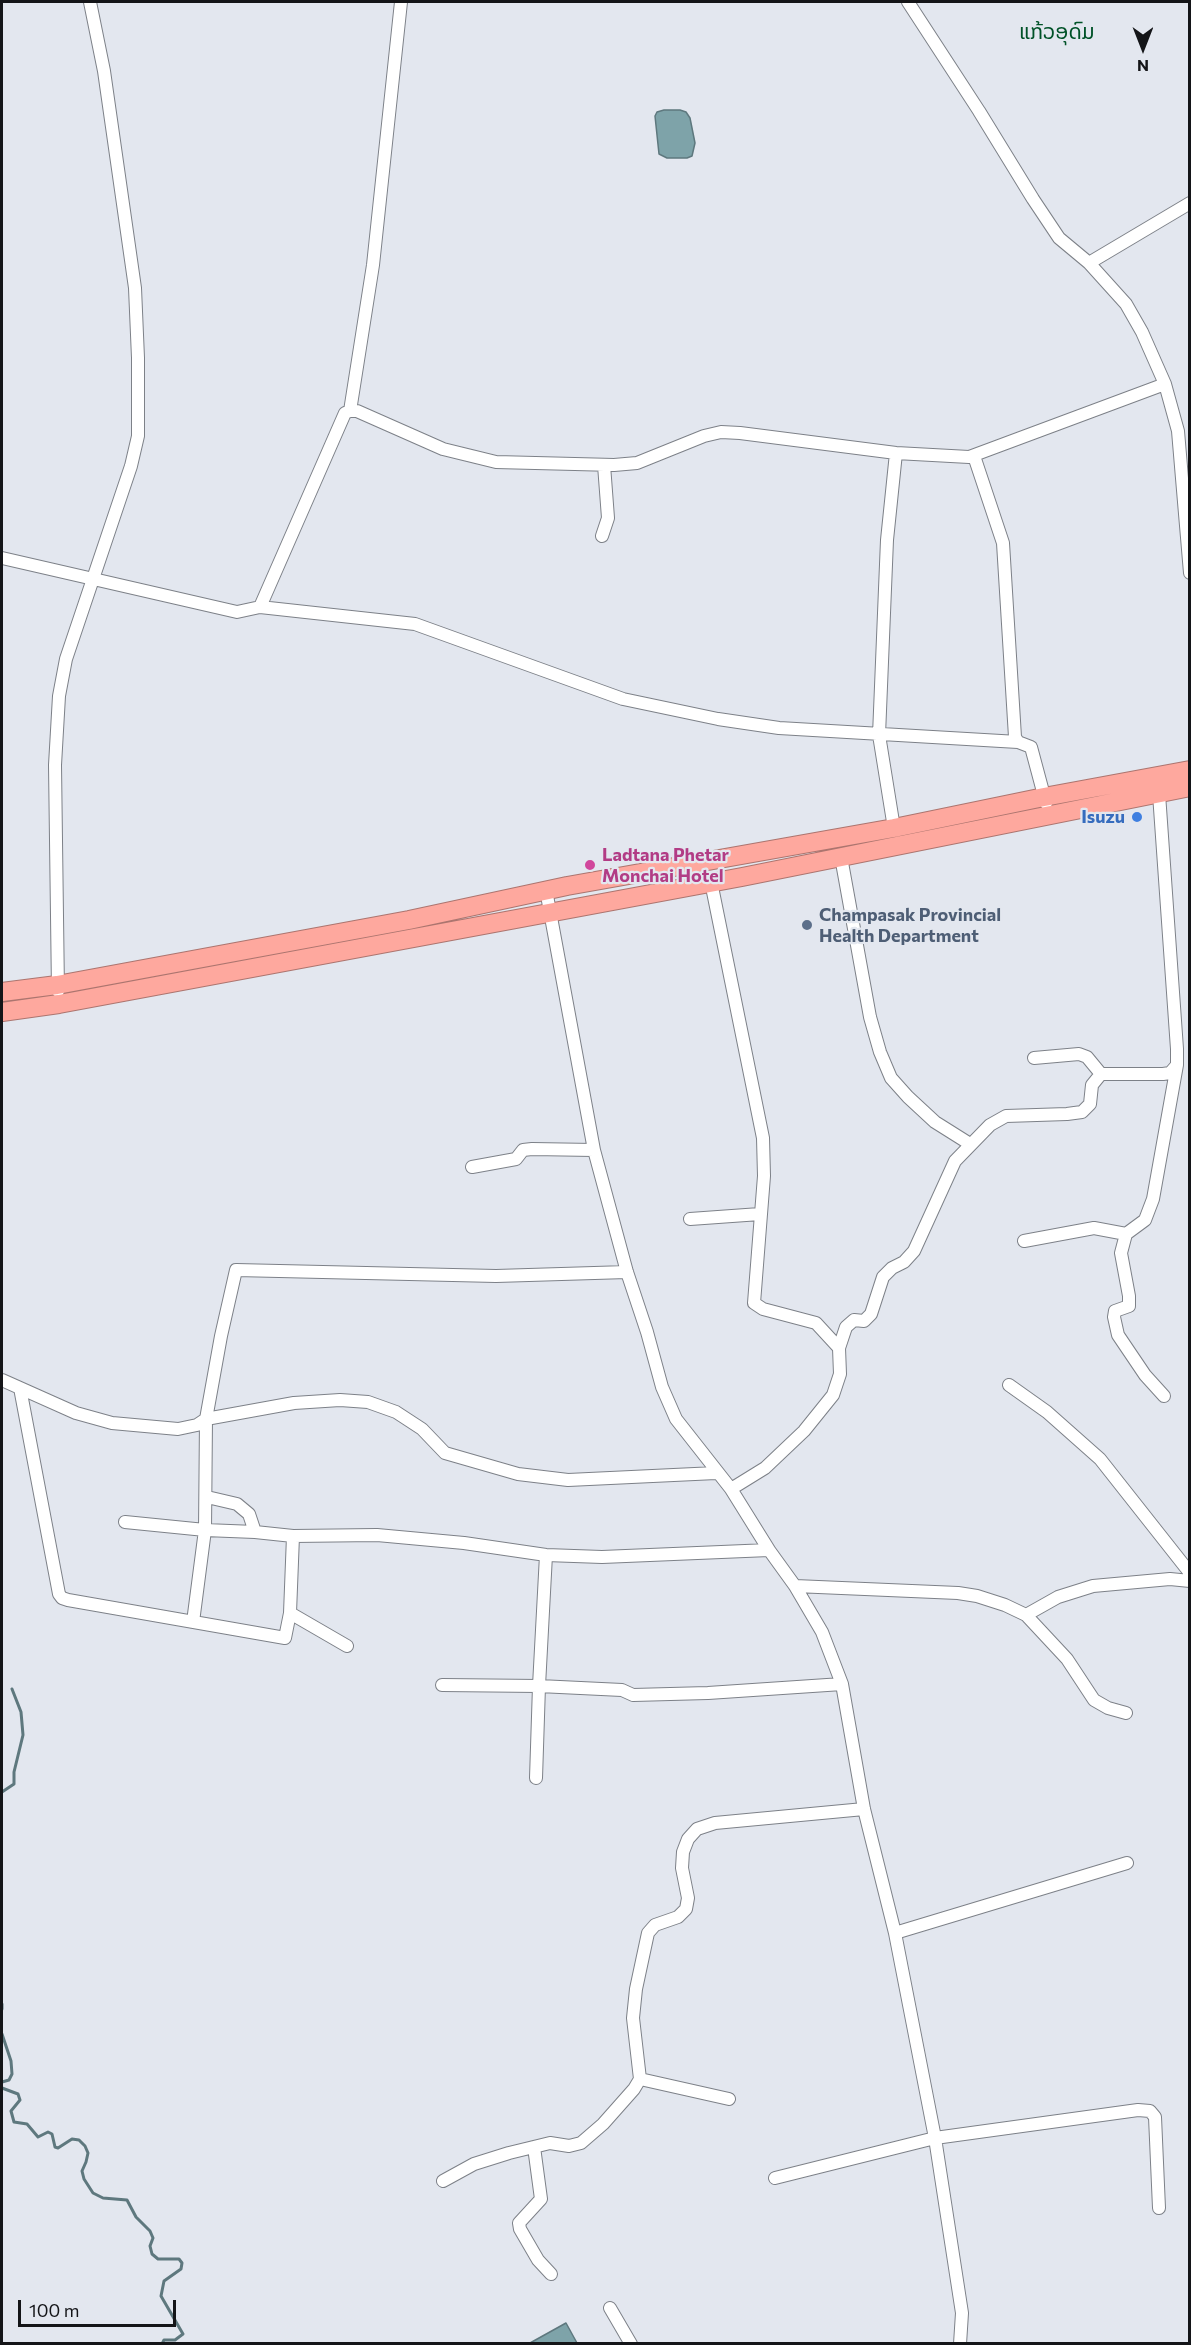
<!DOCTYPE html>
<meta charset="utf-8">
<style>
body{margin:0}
#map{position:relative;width:1191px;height:2345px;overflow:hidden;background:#e3e7ef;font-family:Commissioner,sans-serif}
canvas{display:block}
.frame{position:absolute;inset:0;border:3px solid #141518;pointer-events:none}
.north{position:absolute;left:1113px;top:18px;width:60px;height:60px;-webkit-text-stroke:4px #e3e7ef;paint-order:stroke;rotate:180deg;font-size:16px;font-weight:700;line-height:24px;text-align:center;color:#141518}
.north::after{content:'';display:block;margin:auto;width:21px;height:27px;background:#141518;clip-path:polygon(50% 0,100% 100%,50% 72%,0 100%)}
.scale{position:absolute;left:18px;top:2300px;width:158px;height:27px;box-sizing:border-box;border:3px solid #141518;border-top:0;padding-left:8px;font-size:18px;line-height:21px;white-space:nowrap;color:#141518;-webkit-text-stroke:4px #e3e7ef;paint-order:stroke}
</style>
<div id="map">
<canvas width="1191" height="2345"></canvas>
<div class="frame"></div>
<div class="north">N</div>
<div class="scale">100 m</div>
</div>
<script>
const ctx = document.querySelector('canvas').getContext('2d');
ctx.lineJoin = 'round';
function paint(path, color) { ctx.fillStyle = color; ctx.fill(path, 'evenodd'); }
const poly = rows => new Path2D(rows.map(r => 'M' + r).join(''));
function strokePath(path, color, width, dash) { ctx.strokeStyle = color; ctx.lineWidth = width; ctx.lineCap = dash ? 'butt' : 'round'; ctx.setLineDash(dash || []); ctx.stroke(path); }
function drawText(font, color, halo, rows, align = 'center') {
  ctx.font = font + ' Commissioner,"Noto Sans Lao",sans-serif'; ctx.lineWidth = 4.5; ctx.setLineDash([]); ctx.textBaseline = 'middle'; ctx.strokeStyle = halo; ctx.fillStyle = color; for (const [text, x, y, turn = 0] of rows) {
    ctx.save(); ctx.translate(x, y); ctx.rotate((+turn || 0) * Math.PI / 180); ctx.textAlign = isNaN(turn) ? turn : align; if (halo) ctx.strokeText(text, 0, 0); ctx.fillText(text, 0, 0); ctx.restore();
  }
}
const water = poly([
 [664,110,680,110,686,112,690,118,695,143,692,156,687,158,667,158,659,154,655,116,657,112,664,110],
 [566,2323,577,2343,530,2343,566,2323]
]);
const stream = poly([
 [2,1792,14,1784,14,1772,23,1735,21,1712,12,1689],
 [2,2004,2,2009],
 [2,2034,11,2061,12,2074,9,2080,2,2082],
 [2,2088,18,2094,20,2100,11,2111,14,2122,27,2124,38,2137,48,2132,52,2134,55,2147,58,2148,72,2139,79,2140,85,2146,88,2153,86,2162,82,2171,84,2179,93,2193,103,2198,127,2200,136,2217,150,2231,153,2238,150,2246,152,2254,158,2259,179,2259,182,2263,181,2269,164,2281,161,2296,183,2334,175,2340,164,2340,162,2344]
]);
const minor = poly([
 [908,2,979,111,1033,199,1059,238,1089,263,1126,304,1142,332,1165,384,1178,431,1190,573],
 [1089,263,1190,203],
 [350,411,357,411,443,449,496,462,614,465,637,463,704,436,721,432,740,433,896,453,969,457,1165,384],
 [974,456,1003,543,1015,737,1018,742,1031,747,1046,803],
 [602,536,608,518,604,465],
 [2,558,237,612,260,607,345,413,350,411,373,265,401,2],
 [260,607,415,624,623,699,718,719,779,728,1018,742],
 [1159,794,1177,1049,1177,1065,1153,1199,1145,1220,1126,1234,1121,1253,1129,1296,1129,1306,1115,1311,1114,1317,1118,1335,1145,1375,1164,1396],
 [894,828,879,735,887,540,896,453],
 [841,857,870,1017,880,1052,891,1078,908,1097,935,1122,970,1144],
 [711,882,763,1138,764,1176,754,1303,763,1309,816,1323,839,1348],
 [546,890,594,1150,627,1272,647,1332,662,1387,676,1419,731,1489,769,1550,795,1586,822,1632,842,1684,864,1809,895,1933,935,2138,962,2313,960,2344],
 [58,991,55,765,59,696,66,659,131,466,138,436,138,358,135,288,104,71,90,2],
 [1034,1058,1079,1054,1087,1057,1101,1074],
 [472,1167,516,1159,523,1150,532,1149,594,1150],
 [690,1219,760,1214],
 [1024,1241,1094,1228,1126,1234],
 [2,1380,76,1413,112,1423,178,1429,197,1425,206,1419,221,1336,236,1270,496,1276,627,1272],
 [1009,1385,1047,1412,1100,1459,1190,1573],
 [20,1388,59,1594,62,1598,68,1600,285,1638,290,1613,293,1536,377,1535,464,1543,546,1555,602,1557,769,1550],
 [731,1489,765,1468,804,1431,833,1395,840,1374,839,1348,846,1327,854,1320,864,1321,871,1314,883,1277,892,1268,904,1262,914,1251,955,1161,990,1125,1006,1116,1067,1114,1082,1112,1090,1104,1092,1085,1101,1074,1163,1074,1170,1073,1177,1065],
 [207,1497,237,1504,249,1514,255,1532],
 [125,1522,205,1530,193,1622],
 [293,1536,255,1532,205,1530,206,1419,294,1403,340,1400,368,1402,396,1412,422,1429,445,1453,518,1474,568,1480,716,1473],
 [795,1586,958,1593,977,1596,1005,1605,1026,1615,1067,1659,1094,1700,1108,1708,1126,1713],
 [290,1613,347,1646],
 [1026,1615,1058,1597,1093,1586,1170,1579,1190,1581],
 [442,1685,539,1686,622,1690,633,1695,708,1693,842,1684],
 [536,1778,539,1686,546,1555],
 [895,1933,1127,1863],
 [640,2079,729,2099],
 [534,2147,541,2199,519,2223,520,2229,538,2260,551,2274],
 [775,2178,935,2138,1138,2110,1150,2111,1155,2117,1159,2208],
 [443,2181,474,2164,509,2153,550,2143,569,2146,581,2143,603,2124,634,2089,640,2079,633,2018,636,1989,648,1933,655,1925,678,1917,686,1909,688,1898,682,1868,683,1852,688,1839,697,1829,715,1823,864,1809],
 [610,2308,631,2344]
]);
const highway = poly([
 [2,992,57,985,230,953,409,920,567,886,894,828,1044,797,1190,770],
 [2,1012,59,1004,742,877,1190,787]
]);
const markers = [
 [1137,817,6,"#3f7fe0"],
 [590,865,6,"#d1479c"],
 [807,925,6,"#5c6f8a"]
];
const shopNames = [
 ["Isuzu",1125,817]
];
const hotelNames = [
 ["Ladtana Phetar",602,855],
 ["Monchai Hotel",602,876]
];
const serviceNames = [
 ["Champasak Provincial",819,915],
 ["Health Department",819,936]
];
const quarterNames = [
 ["ແກ້ວອຸດົມ",1057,32]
];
paint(water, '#7ea3a9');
strokePath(water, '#5e787e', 1.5);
strokePath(stream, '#5e787e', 3);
strokePath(minor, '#7d8188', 14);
strokePath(highway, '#ac756f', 20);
strokePath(minor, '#fff', 12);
strokePath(highway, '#fea89e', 18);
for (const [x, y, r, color] of markers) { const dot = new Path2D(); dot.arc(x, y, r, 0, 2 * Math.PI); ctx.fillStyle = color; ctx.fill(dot); strokePath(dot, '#e3e7ef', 2); }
drawText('bold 18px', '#366cbe', '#e3e7ef', shopNames, 'right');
drawText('bold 18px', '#b23c85', '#e3e7ef', hotelNames, 'left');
drawText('bold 18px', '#4e5e75', '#e3e7ef', serviceNames, 'left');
drawText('21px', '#005228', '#e3e7ef', quarterNames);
</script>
